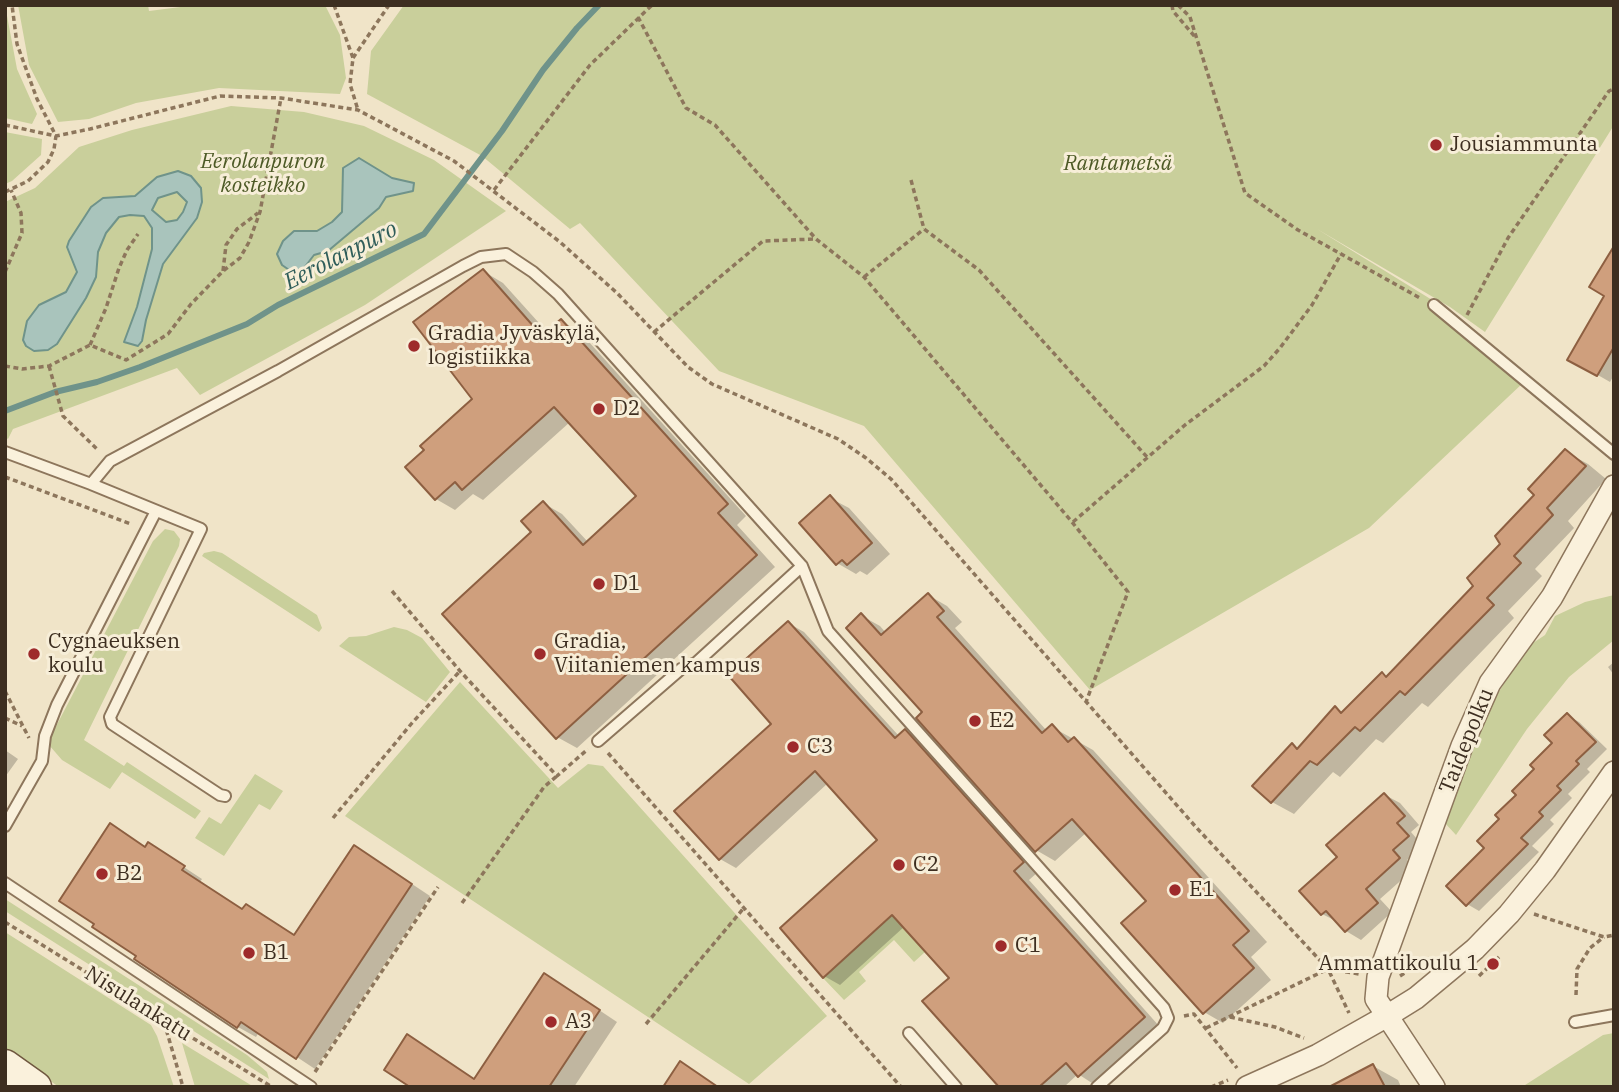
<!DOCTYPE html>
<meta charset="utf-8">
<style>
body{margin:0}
#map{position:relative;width:1619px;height:1092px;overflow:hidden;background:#f0e4c8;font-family:"IBM Plex Serif",serif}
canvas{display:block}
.frame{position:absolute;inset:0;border:7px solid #3d2e20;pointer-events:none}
</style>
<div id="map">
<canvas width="1619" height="1092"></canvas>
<div class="frame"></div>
</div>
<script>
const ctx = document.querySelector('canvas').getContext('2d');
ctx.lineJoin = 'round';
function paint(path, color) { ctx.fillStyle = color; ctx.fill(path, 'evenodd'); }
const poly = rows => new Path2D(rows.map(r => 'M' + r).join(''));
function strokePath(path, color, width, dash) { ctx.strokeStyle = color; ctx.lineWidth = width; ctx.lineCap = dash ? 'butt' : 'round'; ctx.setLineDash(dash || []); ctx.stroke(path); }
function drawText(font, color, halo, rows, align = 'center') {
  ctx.font = font + ' "IBM Plex Serif",serif'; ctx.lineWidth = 6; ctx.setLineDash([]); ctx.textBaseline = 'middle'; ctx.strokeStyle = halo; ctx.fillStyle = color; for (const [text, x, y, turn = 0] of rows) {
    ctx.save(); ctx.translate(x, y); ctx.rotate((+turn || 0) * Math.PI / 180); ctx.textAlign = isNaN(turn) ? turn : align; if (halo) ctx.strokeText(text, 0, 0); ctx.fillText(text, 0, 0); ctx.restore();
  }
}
const green = poly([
 [5,5,17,69,37,114,32,124,5,118],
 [18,5,148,5,149,11,196,5,325,5,340,35,346,78,340,94,219,88,136,103,89,119,58,122,29,65],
 [404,5,1614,5,1614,125,1485,332,1450,307,1317,229,1437,303,1524,382,1369,528,1090,690,864,426,719,371,580,223,570,229,482,156,367,94,371,51],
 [231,106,304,112,364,126,434,160,506,211,365,305,200,395,177,368,13,429,8,439,5,437,5,202,35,188,79,147,132,130],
 [359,158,392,178,414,183,413,191,386,197,379,208,328,251,314,255,317,231,332,223,342,212],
 [178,171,197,218,163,264,146,320,142,341,139,346,124,342,137,307,152,249,152,228,144,216,130,215,120,216,106,233,98,252,96,277,86,298,57,344,57,297,66,292,77,272,67,247,141,191,157,177],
 [5,132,42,139,41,155,12,181,5,184],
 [177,192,187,202,183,212,177,220,166,222,152,211,158,198],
 [165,529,174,531,180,539,179,546,84,740,124,766,127,762,201,811,195,819,122,772,110,789,62,760,49,745,52,734,153,541],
 [214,551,222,553,317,615,322,628,319,632,202,556,204,553],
 [1614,595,1614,640,1569,677,1527,729,1456,835,1444,822,1485,714,1527,647,1545,635,1555,616,1585,602],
 [394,627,407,630,422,638,450,672,426,702,339,646,349,637,366,636],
 [460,682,558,788,588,764,603,766,827,1016,749,1084,345,816],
 [255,774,283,791,270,810,259,804,224,856,195,838,209,817,221,824],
 [5,899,247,1055,267,1072,269,1079,5,911],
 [892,915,925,952,914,962,894,940,859,972,866,981,844,1000,823,978],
 [5,932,151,1025,157,1036,174,1087,59,1087,5,1049],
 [1614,1033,1614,1087,1522,1087,1603,1035],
 [182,1043,254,1087,195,1087]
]);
const water = poly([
 [359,158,392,178,414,183,413,191,386,197,379,208,328,251,314,255,304,268,292,272,282,265,277,254,283,241,294,231,317,231,332,222,342,212,343,168,359,158],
 [178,171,191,176,201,188,202,202,197,218,163,264,146,320,142,341,138,346,124,342,137,307,152,249,152,228,144,216,130,215,119,217,106,233,98,252,96,277,86,298,57,344,48,350,34,351,26,346,23,340,27,321,39,305,66,292,77,272,67,247,69,241,91,207,103,198,135,196,157,177,178,171],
 [177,192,187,202,183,212,177,220,166,222,152,210,158,198,177,192]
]);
const shadow = poly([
 [1614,252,1614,375,1610,382,1570,359,1607,295],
 [483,271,503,283,548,333,561,321,580,332,746,516,737,525,775,567,577,748,557,737,533,533,543,503,562,514,588,542,638,496,570,422,483,500,473,494,455,510,436,499,475,399],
 [1566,452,1588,464,1606,479,1568,521,1574,528,1535,569,1542,576,1508,611,1514,618,1428,707,1422,703,1383,743,1376,739,1340,777,1333,772,1294,814,1272,802,1255,786,1293,745,1299,749,1336,708,1344,713,1382,674,1388,678,1476,586],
 [830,498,849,508,890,554,867,575,860,571,856,574,837,563],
 [928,595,947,606,962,622,955,628,1047,731,1052,727,1093,750,1267,942,1251,957,1271,980,1223,1023,1204,1012,1149,901,1087,832,1055,861,1036,850,925,713,862,616,880,626,886,633],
 [788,623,804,632,899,736,905,731,920,740,1038,872,1029,880,1160,1027,1095,1085,1078,1074,1064,1087,1001,1087,951,978,905,926,840,985,824,976,880,840,828,783,736,868,720,859,774,724],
 [1614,662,1614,675,1608,667],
 [1567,715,1579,722,1607,749,1587,769,1590,772,1568,794,1572,798,1550,820,1554,824,1532,846,1539,852,1479,911,1467,904,1487,848,1501,819,1554,743],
 [5,750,18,759,5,777],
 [1385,795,1400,803,1419,825,1411,832,1423,846,1407,860,1415,868,1380,899,1392,912,1361,940,1346,931,1338,922,1322,914,1339,857],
 [130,837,147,848,167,856,202,879,200,882,243,911,296,937,373,858,430,896,315,1069,259,1032,256,1037,238,1027],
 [563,986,617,1022,574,1087,413,1087,475,1080],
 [1373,1066,1398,1080,1401,1087,1341,1087]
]);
const stream = poly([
 [5,411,55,392,97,382,140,367,247,324,278,305,424,234,502,131,543,70,577,28,599,5]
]);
const building = poly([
 [1614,246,1614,347,1597,376,1567,360,1604,296,1589,287,1614,246],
 [483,269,542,336,561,319,728,504,718,513,757,555,556,739,442,614,531,532,521,521,543,501,583,545,636,496,554,407,462,490,455,482,435,500,405,467,424,450,420,446,472,399,413,322,483,269],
 [1565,449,1586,466,1547,508,1553,515,1514,556,1521,563,1487,598,1494,605,1405,695,1400,691,1360,731,1355,727,1317,765,1310,761,1271,803,1252,786,1292,743,1297,749,1335,706,1341,713,1382,672,1386,677,1473,586,1467,578,1500,544,1495,536,1534,495,1528,489,1565,449],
 [830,495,872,543,847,565,842,560,836,565,799,523,830,495],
 [928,593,944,611,937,617,1042,733,1052,724,1068,742,1074,737,1249,931,1233,945,1254,968,1203,1014,1121,923,1146,901,1072,819,1035,852,916,718,922,712,846,628,861,613,881,635,928,593],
 [788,621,895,738,905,729,1024,862,1014,871,1145,1017,1078,1077,1066,1063,1039,1087,999,1087,922,1001,949,978,892,915,823,978,780,928,877,840,815,771,719,860,674,811,771,724,728,675,788,621],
 [1567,713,1596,742,1576,761,1579,764,1557,786,1561,790,1539,812,1543,816,1521,838,1528,844,1466,906,1446,886,1484,848,1477,841,1499,819,1495,815,1516,795,1512,791,1534,769,1530,765,1552,743,1544,735,1567,713],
 [1384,793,1405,816,1397,823,1409,836,1393,850,1400,858,1366,889,1378,903,1345,932,1326,911,1321,915,1299,891,1337,857,1326,845,1384,793],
 [110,823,145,847,148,842,185,866,182,870,242,909,246,904,294,935,354,845,412,884,296,1059,241,1022,237,1028,134,959,136,956,92,927,94,924,59,901,110,823],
 [544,973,600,1010,549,1087,410,1087,384,1070,407,1034,474,1079,544,973],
 [680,1061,718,1087,663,1087,680,1061],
 [1373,1064,1385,1087,1329,1087,1373,1064]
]);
const path = poly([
 [334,5,353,58,350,84,358,110],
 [1172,5,1173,11,1196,38],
 [1178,5,1190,17,1245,193,1298,230,1420,298],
 [638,17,686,108,715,125,816,239,864,277,1072,522,1128,592,1086,702],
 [353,58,389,5],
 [5,125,56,136,90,129,220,96,281,98,358,110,454,161,560,242,617,293,688,367,712,384,838,439,866,458,891,479,1195,826,1328,969,1349,1013],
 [911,180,924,229,979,270,1147,457],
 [494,190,590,65,652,5],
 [5,192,28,181,48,162,54,149,56,136,37,99,17,44,12,5],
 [223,271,226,245,237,229,258,213],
 [5,272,22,233,21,213,11,190],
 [864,277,924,229],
 [1467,315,1508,238,1609,91,1614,89],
 [654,332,763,241,816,239],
 [90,345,106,308,119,268,127,250,138,234],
 [5,366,22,369,49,366,90,345,126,360,168,334,191,304,223,271,240,258,249,242,260,212,281,98],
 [49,366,63,416,98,450],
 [5,477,131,524],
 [1073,522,1185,425,1264,366,1280,348,1312,305,1341,254],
 [392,591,460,671,557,776,588,749],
 [5,691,29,738],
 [5,718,22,726],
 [608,753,901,1087],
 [333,818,412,723,460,671],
 [462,903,544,787,557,776],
 [1534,914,1604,937,1614,935],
 [5,922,272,1087],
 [1400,976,1429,958],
 [1479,976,1499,957],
 [1576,995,1577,969,1590,948,1604,937],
 [1184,1016,1194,1014,1237,1068],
 [1230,1017,1275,1027,1304,1038],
 [164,1022,183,1087],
 [646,1024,743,909],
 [1206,1028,1328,969,1359,974],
 [315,1072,438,887],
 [1211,1087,1228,1080]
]);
const lane = poly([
 [1434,305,1614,454],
 [5,452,91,484],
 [598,741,681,669,696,663,802,566],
 [225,796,220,795,112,724,110,717,201,529,91,484,110,461,278,371,463,266,481,257,506,254,533,272,558,294,802,566,828,631,1164,1008,1168,1018,1163,1028,1097,1087],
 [5,826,42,761,45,736,57,705,156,511],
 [5,883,311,1087],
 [1575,1022,1614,1015],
 [909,1033,956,1087]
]);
const street = poly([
 [1247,1087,1318,1055,1387,1016,1416,998,1475,949,1509,914,1545,870,1614,772],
 [1434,1087,1376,999,1378,977,1462,746,1490,683,1552,597,1614,486]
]);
const secondary = poly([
 [5,1065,36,1087]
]);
const markers = [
 [1436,145,7,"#9e2a2b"],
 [414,346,7,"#9e2a2b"],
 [599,409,7,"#9e2a2b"],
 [599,584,7,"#9e2a2b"],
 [34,654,7,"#9e2a2b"],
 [540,654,7,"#9e2a2b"],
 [975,721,7,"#9e2a2b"],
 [793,747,7,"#9e2a2b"],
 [899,865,7,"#9e2a2b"],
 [102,874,7,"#9e2a2b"],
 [1175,890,7,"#9e2a2b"],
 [1001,946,7,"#9e2a2b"],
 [249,953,7,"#9e2a2b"],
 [1493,964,7,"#9e2a2b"],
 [551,1022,7,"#9e2a2b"]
];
const poiNames = [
 ["Jousiammunta",1450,145],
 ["Gradia Jyväskylä,",428,334],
 ["logistiikka",428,358],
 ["D2",613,409],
 ["D1",613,584],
 ["Cygnaeuksen",48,642],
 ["koulu",48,666],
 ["Gradia,",554,642],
 ["Viitaniemen kampus",554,666],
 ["E2",989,721],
 ["C3",807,747],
 ["C2",913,865],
 ["B2",116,874],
 ["E1",1189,890],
 ["C1",1015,946],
 ["B1",263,953],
 ["Ammattikoulu 1",1479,964,"right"],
 ["A3",565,1022]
];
const parkNames = [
 ["Eerolanpuron",263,162],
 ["kosteikko",263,186],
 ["Rantametsä",1118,164]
];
const streetNames = [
 ["Taidepolku",1467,741,-68],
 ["Nisulankatu",138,1004,32]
];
const waterNames = [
 ["Eerolanpuro",341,256,-27]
];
paint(green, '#c9cf9b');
paint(water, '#a9c4bc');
strokePath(water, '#6f938a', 2);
paint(shadow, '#0003');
strokePath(stream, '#6f938a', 6);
paint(building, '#cf9f7d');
strokePath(building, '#8d5f41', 2);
strokePath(lane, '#8d765c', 14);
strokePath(street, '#8d765c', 24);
strokePath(secondary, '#6f573f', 33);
strokePath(path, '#8d765c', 3.5, [5, 3.5]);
strokePath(lane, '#faf1dc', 10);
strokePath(street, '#faf1dc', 21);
strokePath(secondary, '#faf1dc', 30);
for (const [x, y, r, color] of markers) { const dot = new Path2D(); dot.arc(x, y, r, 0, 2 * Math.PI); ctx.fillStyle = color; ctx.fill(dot); strokePath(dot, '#f7eed8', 2.5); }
drawText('21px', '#3d2e20', '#f7eed8', poiNames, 'left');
drawText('italic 21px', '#4d5a26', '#f7eed8', parkNames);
drawText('21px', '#3d2e20', '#f7eed8', streetNames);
drawText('italic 23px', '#2f5d5a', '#f7eed8', waterNames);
</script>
